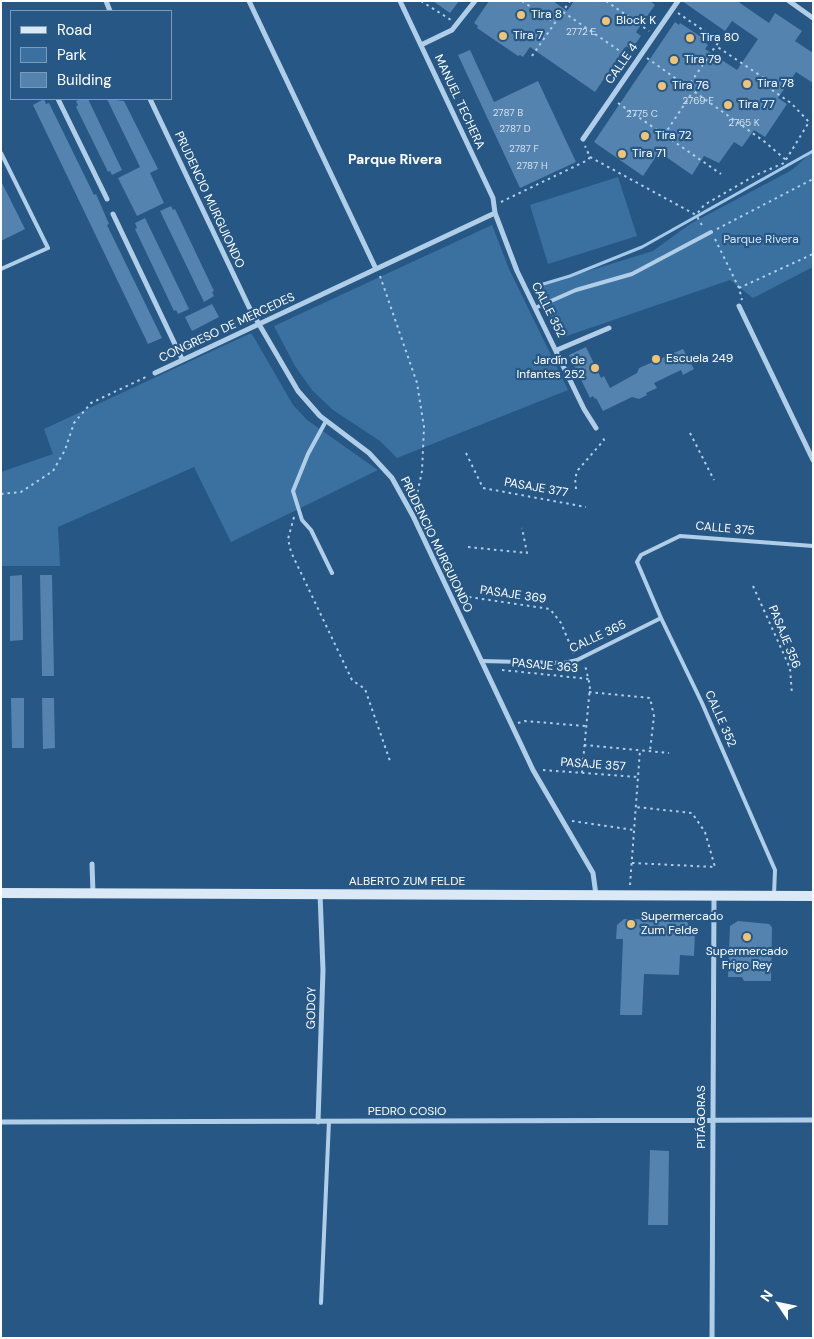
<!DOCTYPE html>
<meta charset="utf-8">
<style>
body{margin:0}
#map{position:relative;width:814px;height:1339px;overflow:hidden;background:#275785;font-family:"DM Sans",sans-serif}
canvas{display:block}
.frame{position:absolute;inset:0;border:2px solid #fff;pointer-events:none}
.legend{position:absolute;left:10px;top:10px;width:162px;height:90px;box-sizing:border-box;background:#275785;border:1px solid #7d9ab6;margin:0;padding:6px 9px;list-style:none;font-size:15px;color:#fff}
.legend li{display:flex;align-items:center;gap:10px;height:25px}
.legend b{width:25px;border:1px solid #7d9ab6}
.north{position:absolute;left:754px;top:1279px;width:50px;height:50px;-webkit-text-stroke:4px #275785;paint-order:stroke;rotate:304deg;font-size:14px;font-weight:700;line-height:20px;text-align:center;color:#fff}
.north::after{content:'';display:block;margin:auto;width:18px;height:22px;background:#fff;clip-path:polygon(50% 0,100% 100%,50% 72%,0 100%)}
</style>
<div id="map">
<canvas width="814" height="1339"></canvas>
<div class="frame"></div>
<ul class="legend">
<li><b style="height:6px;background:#dbe9f7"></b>Road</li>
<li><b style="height:14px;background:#3b71a1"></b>Park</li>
<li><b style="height:14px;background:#5383ae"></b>Building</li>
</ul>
<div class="north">N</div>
</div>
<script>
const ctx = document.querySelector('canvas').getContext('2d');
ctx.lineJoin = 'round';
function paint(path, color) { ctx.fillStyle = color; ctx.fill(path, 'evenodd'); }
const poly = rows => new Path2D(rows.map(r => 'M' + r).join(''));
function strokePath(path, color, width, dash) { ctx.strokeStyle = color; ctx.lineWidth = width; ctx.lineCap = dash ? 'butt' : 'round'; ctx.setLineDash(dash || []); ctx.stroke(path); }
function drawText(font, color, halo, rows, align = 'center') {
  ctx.font = font + ' "DM Sans",sans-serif'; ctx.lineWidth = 4.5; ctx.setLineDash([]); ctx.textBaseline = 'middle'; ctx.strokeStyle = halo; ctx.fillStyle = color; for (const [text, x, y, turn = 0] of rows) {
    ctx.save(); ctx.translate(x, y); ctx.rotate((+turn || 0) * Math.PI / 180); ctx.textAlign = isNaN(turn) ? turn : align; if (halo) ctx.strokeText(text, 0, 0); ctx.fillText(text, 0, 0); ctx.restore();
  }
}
const green = poly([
 [813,151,813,267,753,298,730,280,558,339,536,287,653,251,690,224,792,170],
 [618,177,637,236,548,264,530,205],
 [492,225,509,269,568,390,397,458,380,441,333,410,312,390,295,366,274,326],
 [249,334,252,334,293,405,307,420,378,470,231,542,194,467,58,527,60,566,1,566,1,472,53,454,44,429]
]);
const stream = poly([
 [540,285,570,276,642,247,813,151]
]);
const building = poly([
 [433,1,459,1,450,13],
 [489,1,553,1,567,11,574,1,650,1,655,5,636,32,641,36,631,50,626,46,595,92,530,47,523,57,520,55,518,56,477,28,478,26,474,23],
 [682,1,737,1,769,23,775,13,802,31,795,41,813,53,813,83,796,72,778,98,787,104,765,137,754,130,742,147,734,142,719,163,704,156,692,175,659,152,643,176,594,142,675,22,679,25,680,23,706,40,704,42,708,45,705,49,737,70,758,39,732,21,725,31],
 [470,50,494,102,538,81,576,162,520,188,458,55],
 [44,99,46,104,49,103,94,195,96,194,109,224,107,225,162,338,148,344,33,105],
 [82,99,88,99,122,170,112,175,110,171,108,172,76,107,78,105,76,101],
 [107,99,124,101,158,169,150,173,164,203,137,216,118,178,140,167],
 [1,181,25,229,1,241],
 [171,206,173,210,175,209,214,291,212,292,214,296,204,302,160,211],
 [145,218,189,309,178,314,176,310,174,311,135,229,137,228,135,223],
 [212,304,219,317,192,331,185,317],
 [586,347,601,378,604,376,610,388,637,373,639,368,683,349,694,369,683,375,681,370,654,383,657,388,646,393,647,395,639,399,632,397,603,411,596,398,595,399,593,396,590,398,569,355],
 [22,575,23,640,10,641,10,576],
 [40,575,52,575,54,676,42,676],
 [11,698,24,698,24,748,12,748],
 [42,698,54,698,55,748,43,749],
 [624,919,680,920,687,922,695,933,694,956,680,955,679,975,644,974,642,1015,620,1015,623,939,616,939,617,925],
 [738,921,769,924,772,927,771,981,744,981,742,977,728,977,730,926],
 [650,1150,669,1151,668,1225,648,1225]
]);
const path = poly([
 [421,1,451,20],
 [522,1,555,23],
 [606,1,649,31],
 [563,12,630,58],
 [678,13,719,41,716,46,770,82,769,88,791,103,809,122,784,163,754,176,704,205,696,215],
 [532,56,570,1],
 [647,58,765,142,786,160],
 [687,88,715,47],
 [618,103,721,174],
 [664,135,692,93],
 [590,157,696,215,703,227],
 [501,202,588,160,590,157,585,146],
 [717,229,813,179],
 [715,239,739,288,742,300],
 [380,276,417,383,424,427,422,471,415,504],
 [739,288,813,254],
 [690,433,714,480],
 [466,453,483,488,586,507],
 [576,489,575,478,578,470,604,440,601,435],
 [1,494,21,492,53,471,65,450,74,423,91,403,148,376],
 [294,517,288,539,291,552,352,680,365,689,390,761],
 [468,547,527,553,522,528],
 [753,586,790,668,792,695],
 [469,597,550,609,561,623,574,654],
 [502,670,589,679],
 [589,692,650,698,654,716,650,751],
 [518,723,525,721,585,726],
 [584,745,669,753],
 [543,770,638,777],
 [582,773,590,686,585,665],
 [572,821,634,830],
 [632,863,715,867,705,832,692,813,636,807],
 [630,885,640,750]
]);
const lane = poly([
 [1,153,48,248,1,269],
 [535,308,576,290,632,274,711,232],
 [326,421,308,454,293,491,302,520,311,530,332,573],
 [481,661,564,663,577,660,661,618],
 [774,895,775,870,702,703,661,618,637,562,641,555,680,536,813,546],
 [321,1303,329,1121]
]);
const street = poly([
 [106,1,110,11],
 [249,1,376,269],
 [400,1,493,198,495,213,517,271,584,409,596,428],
 [789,1,813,18],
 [421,45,452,30,475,1],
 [58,99,107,199],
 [150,99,249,307,298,391,320,416,369,453,392,478,413,516,533,770,593,873,596,895],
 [583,139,678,1],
 [113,214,182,359],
 [739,306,813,460],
 [557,350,609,328],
 [155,373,495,213],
 [92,864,93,893],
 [1,1122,813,1120],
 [318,1122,323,970,320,894],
 [712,1338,714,896]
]);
const secondary = poly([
 [1,893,813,896]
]);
const markers = [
 [521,15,5,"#f0c476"],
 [606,21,5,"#f0c476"],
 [503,36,5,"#f0c476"],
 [690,38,5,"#f0c476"],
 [674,60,5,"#f0c476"],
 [747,84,5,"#f0c476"],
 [662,86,5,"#f0c476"],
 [728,105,5,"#f0c476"],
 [645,136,5,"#f0c476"],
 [622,154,5,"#f0c476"],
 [656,359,5,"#f0c476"],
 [595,368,5,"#f0c476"],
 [631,924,5,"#f0c476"],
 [747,937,5,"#f0c476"]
];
const numberNames = [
 ["2772 E",581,32],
 ["2769 F",698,101],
 ["2787 B",508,113],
 ["2775 C",642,114],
 ["2765 K",744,123],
 ["2787 D",515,129],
 ["2787 F",524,149],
 ["2787 H",532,166]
];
const poiNames = [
 ["Tira 8",531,15],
 ["Block K",616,21],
 ["Tira 7",513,36],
 ["Tira 80",700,38],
 ["Tira 79",684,60],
 ["Tira 78",757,84],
 ["Tira 76",672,86],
 ["Tira 77",738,105],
 ["Tira 72",655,136],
 ["Tira 71",632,154],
 ["Escuela 249",666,359],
 ["Jardín de",585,361,"right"],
 ["Infantes 252",585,375,"right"],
 ["Supermercado",641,917],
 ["Zum Felde",641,931],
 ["Supermercado",747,952,"center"],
 ["Frigo Rey",747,966,"center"]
];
const streetNames = [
 ["CALLE 4",622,64,-55],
 ["MANUEL TECHERA",459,102,65],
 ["PRUDENCIO MURGUIONDO",209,200,65],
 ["CALLE 352",548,310,63],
 ["CONGRESO DE MERCEDES",227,328,-25],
 ["PASAJE 377",536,488,10],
 ["CALLE 375",725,529,5],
 ["PRUDENCIO MURGUIONDO",436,545,64],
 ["PASAJE 369",513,595,8],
 ["CALLE 365",598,637,-25],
 ["PASAJE 356",784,637,68],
 ["PASAJE 363",545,666,5],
 ["CALLE 352",720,719,66],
 ["PASAJE 357",593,765,4],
 ["ALBERTO ZUM FELDE",407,882],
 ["GODOY",312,1008,-89],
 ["PEDRO COSIO",407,1112],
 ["PITÁGORAS",702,1117,-90]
];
const parkNames = [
 ["Parque Rivera",761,240]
];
const neighbourhoodNames = [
 ["Parque Rivera",395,160]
];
paint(green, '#3b71a1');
strokePath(stream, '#a5c9e8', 3);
paint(building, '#5383ae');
strokePath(path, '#b1cee8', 2, [2.5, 4]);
strokePath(lane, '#b1cee8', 4);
strokePath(street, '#b1cee8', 5);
strokePath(secondary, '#dbe9f7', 10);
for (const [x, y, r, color] of markers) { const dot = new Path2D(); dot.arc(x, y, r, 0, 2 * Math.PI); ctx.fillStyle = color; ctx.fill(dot); strokePath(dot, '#275785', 2); }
drawText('10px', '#d4e0eb', null, numberNames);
drawText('12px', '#fff', '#275785', poiNames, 'left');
drawText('12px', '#fff', '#275785', streetNames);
drawText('12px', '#d4e6f6', '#275785', parkNames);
drawText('bold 14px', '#fff', '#275785', neighbourhoodNames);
</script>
